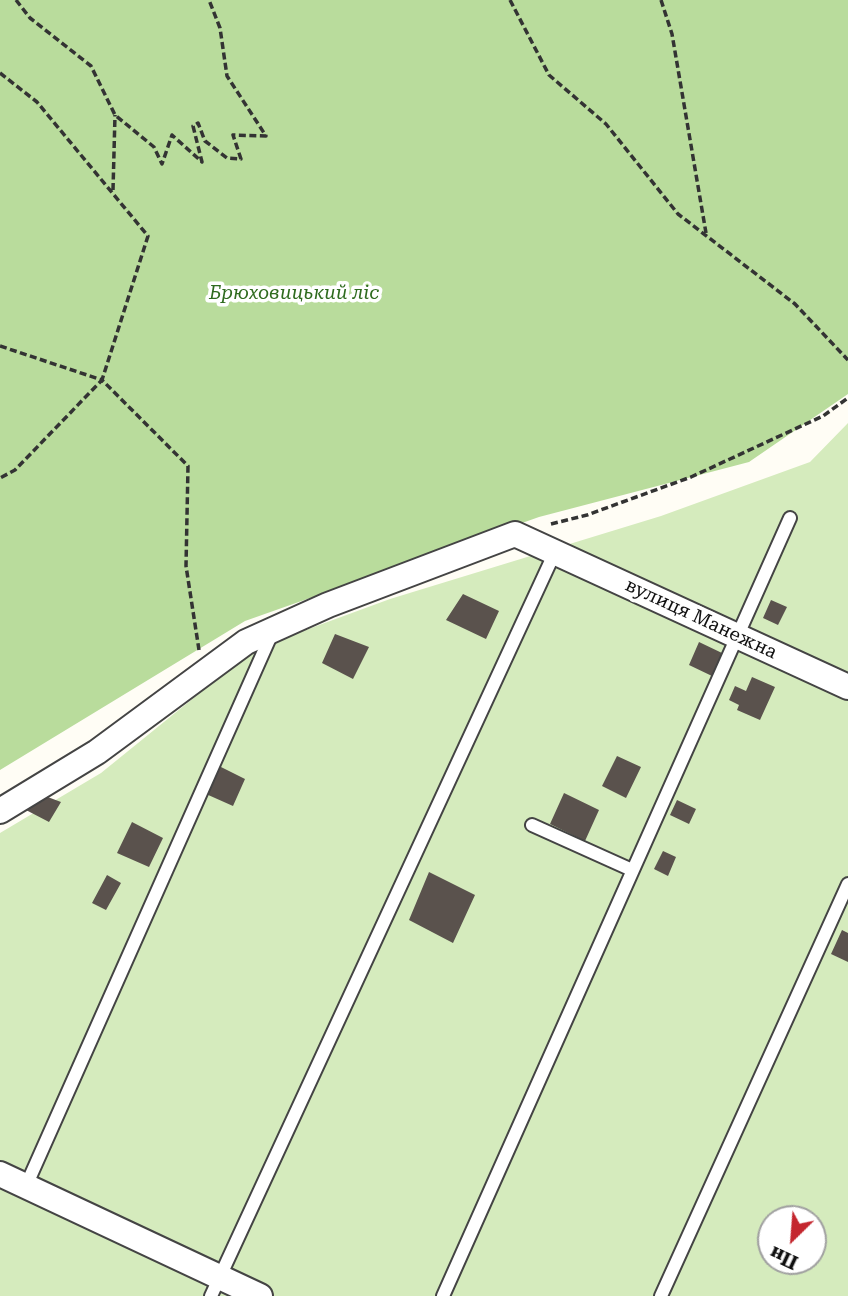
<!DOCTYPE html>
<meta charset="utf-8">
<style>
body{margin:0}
#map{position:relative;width:848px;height:1296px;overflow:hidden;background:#fffdf5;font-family:"Roboto Serif",serif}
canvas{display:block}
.north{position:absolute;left:757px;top:1205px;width:70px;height:70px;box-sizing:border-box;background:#fff;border:2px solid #a0a0a0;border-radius:50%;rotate:205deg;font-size:19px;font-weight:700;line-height:28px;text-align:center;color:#111}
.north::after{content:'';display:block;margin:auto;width:24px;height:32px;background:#c4262e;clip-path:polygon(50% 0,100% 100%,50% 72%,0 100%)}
</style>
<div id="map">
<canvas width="848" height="1296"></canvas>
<div class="north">Пн</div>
</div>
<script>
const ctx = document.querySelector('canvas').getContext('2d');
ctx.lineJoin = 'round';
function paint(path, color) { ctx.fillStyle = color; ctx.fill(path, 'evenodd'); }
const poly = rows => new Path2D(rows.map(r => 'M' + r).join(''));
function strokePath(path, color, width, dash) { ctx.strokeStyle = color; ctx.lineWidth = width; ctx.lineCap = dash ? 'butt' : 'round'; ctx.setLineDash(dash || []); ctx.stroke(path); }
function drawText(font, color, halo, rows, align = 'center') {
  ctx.font = font + ' "Roboto Serif",serif'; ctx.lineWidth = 7; ctx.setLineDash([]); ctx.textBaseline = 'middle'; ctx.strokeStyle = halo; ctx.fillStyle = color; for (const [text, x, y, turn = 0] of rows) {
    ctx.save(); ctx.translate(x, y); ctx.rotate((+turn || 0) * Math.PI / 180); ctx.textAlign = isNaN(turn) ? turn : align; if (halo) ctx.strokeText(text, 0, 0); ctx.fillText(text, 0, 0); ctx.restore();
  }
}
const green = poly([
 [848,423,848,1296,0,1296,0,833,101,773,254,649,390,599,661,516,810,462],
 [771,1219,813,1219,813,1261,771,1261]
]);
const forest = poly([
 [0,0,848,0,848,394,749,462,539,517,245,621,0,770]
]);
const building = poly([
 [463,594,499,611,486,639,446,620],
 [771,600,787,607,778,625,763,618],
 [335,634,369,647,353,679,322,663],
 [699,642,722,653,712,676,689,665],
 [752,677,775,687,760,720,737,710,739,705,729,700,735,686,746,691],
 [617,756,641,767,626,798,602,786],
 [219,766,245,779,233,806,206,794],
 [37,793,61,802,49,822,26,810],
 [564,793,599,810,585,841,550,824],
 [677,800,696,809,689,824,670,815],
 [132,822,163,838,149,867,117,853],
 [663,851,676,857,668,876,654,869],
 [429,872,475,895,453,943,409,920],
 [107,875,121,883,106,910,92,903],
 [842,930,848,933,848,962,831,954]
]);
const path = poly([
 [16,0,30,18,91,66,115,115,154,147,162,164,172,135,202,162,193,126,198,123,205,141,227,158,241,159,233,135,266,136,227,76,220,28,209,0],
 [510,0,549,75,606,124,678,214,795,304,848,360],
 [661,0,672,34,706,233],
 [0,73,37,102,148,236,102,380,188,466,186,566,199,650],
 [113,190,115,115],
 [0,346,102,380,15,470,0,478],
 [551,524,587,515,691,477,823,416,848,398]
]);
const lane = poly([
 [532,825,632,870],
 [26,1186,272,633],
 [211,1296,555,552],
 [443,1296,790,518],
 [661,1296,848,884]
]);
const street = poly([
 [0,811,97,752,246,642,328,605,515,534,848,687],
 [0,1174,260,1296]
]);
const parkNames = [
 ["Брюховицький ліс",294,293]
];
const streetNames = [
 ["вулиця Манежна",701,619,25]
];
paint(green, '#d5ebbd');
paint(forest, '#b9dc9c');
paint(building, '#5a524d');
strokePath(lane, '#444', 16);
strokePath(street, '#444', 28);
strokePath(path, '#333', 3.5, [7, 3.5]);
strokePath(lane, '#fff', 12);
strokePath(street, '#fff', 24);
drawText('italic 19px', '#2f6b1f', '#fff', parkNames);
drawText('19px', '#111', '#fff', streetNames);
</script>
